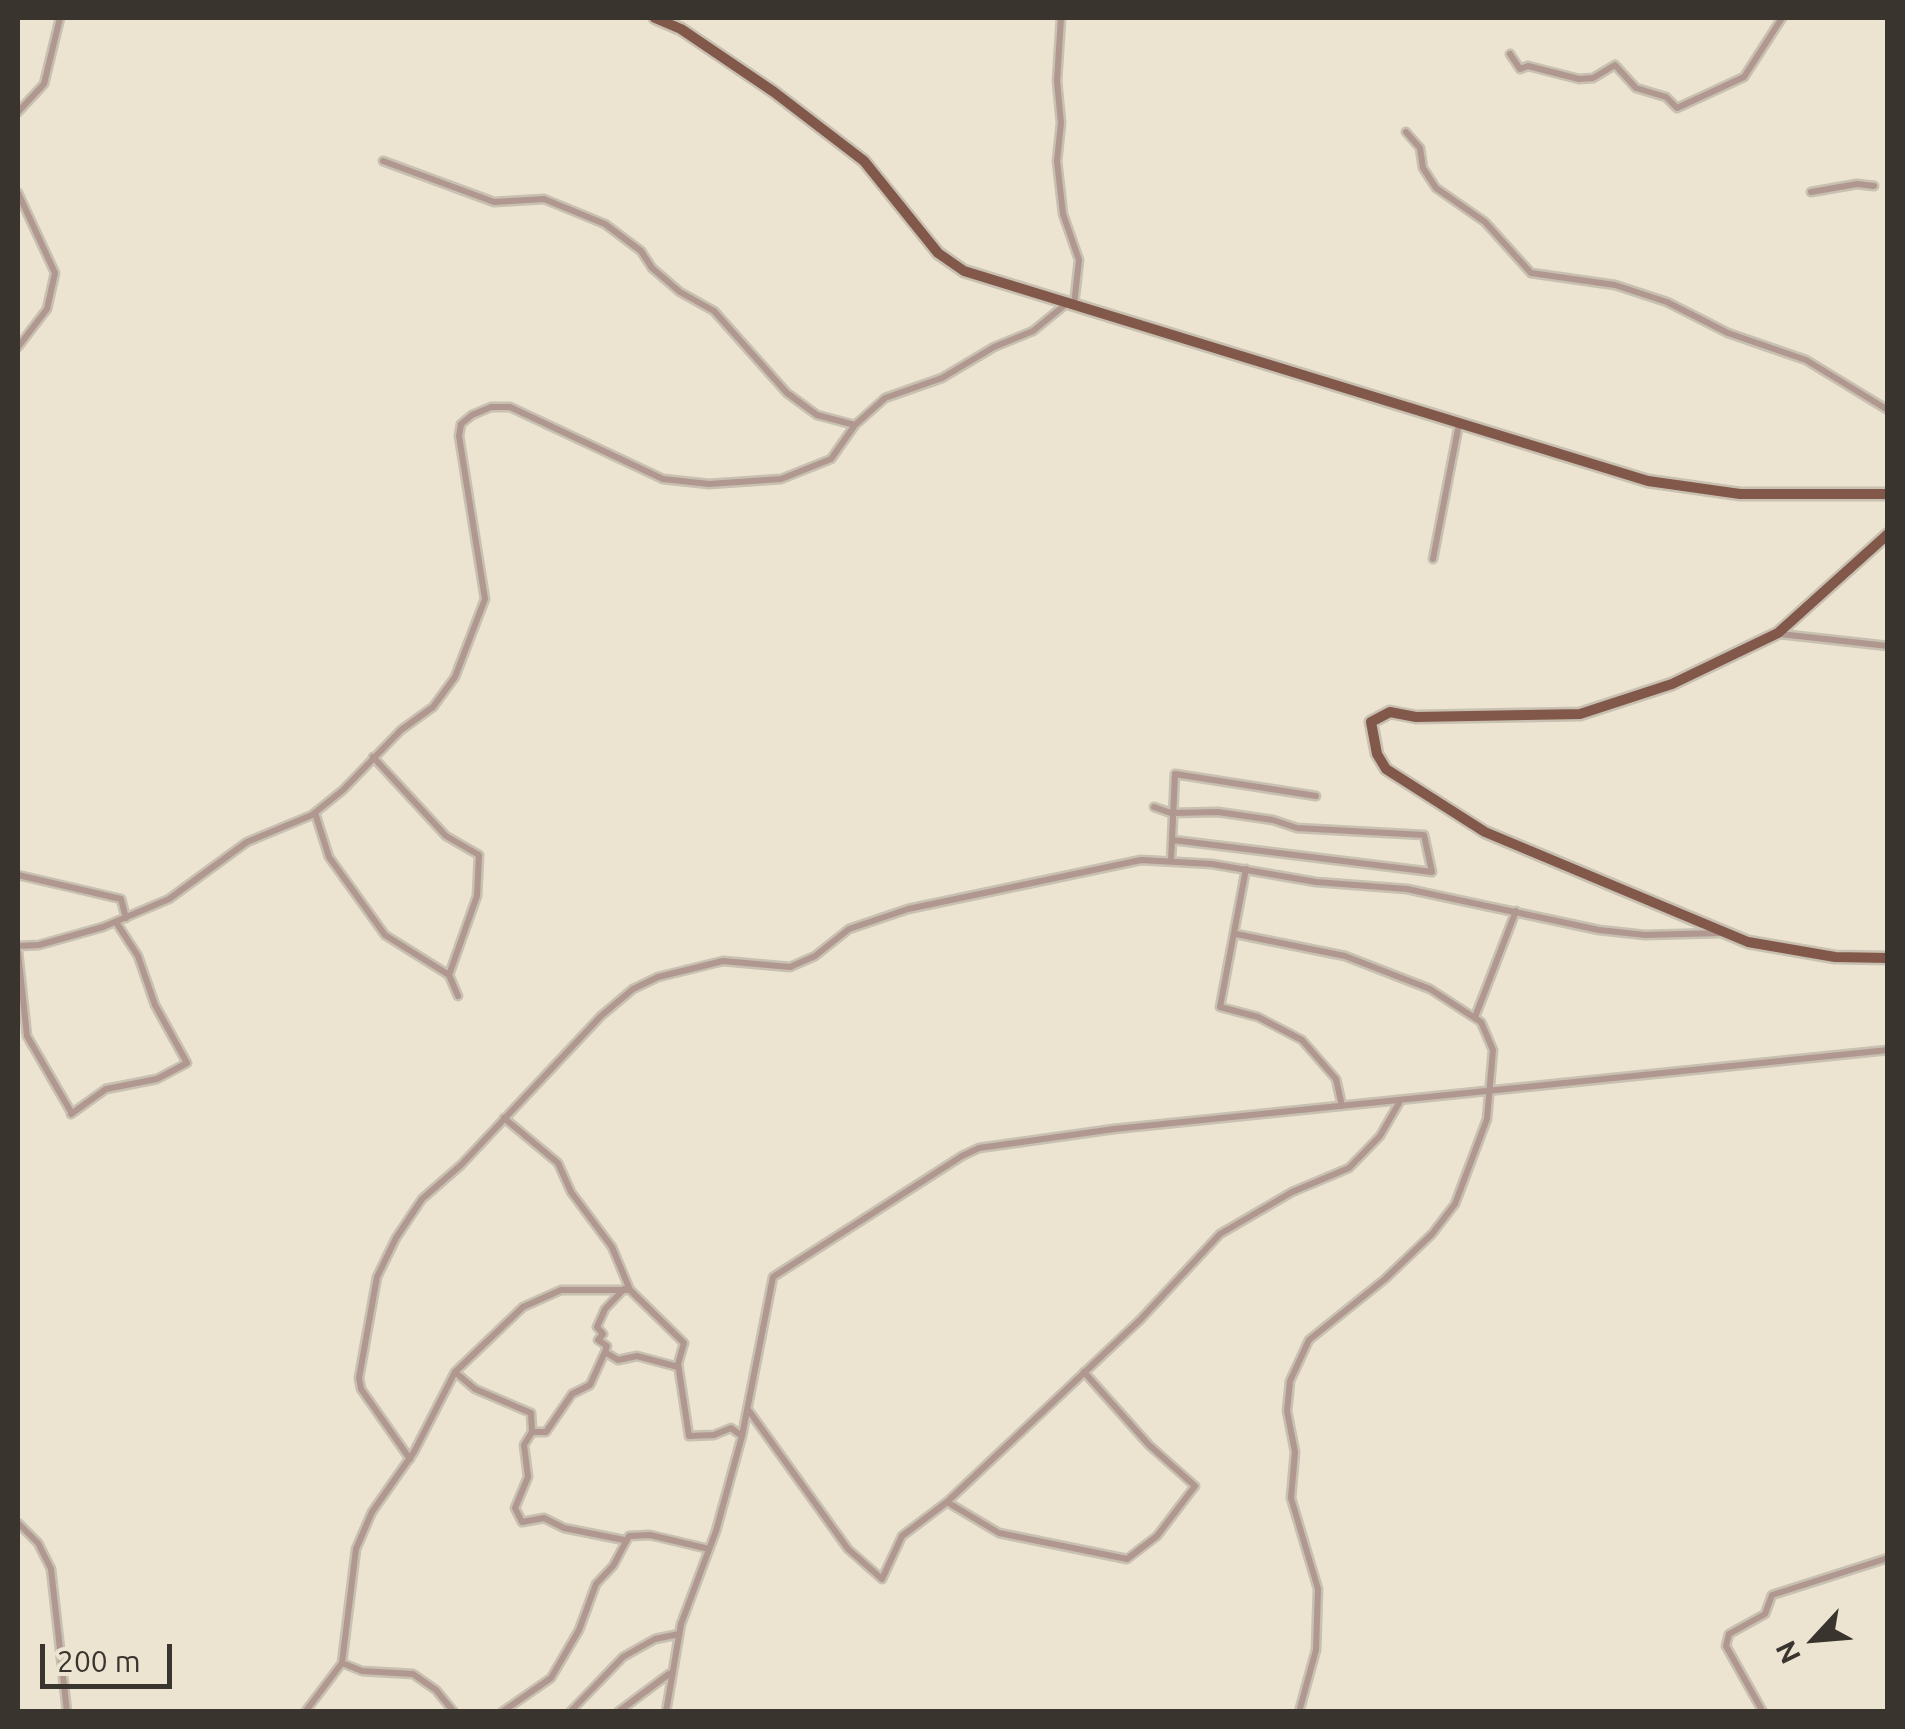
<!DOCTYPE html>
<style>
body{margin:0}
#map{position:relative;width:1905px;height:1729px;overflow:hidden;background:#ece3d1;font-family:Ubuntu,sans-serif}
canvas{display:block}
.frame{position:absolute;inset:0;border:20px solid #39352e;pointer-events:none}
.north{position:absolute;left:1765px;top:1589px;width:100px;height:100px;-webkit-text-stroke:8px #ece3d1;paint-order:stroke;rotate:244deg;font-size:28px;font-weight:700;line-height:40px;text-align:center;color:#39352e}
.north::after{content:'';display:block;margin:auto;width:35px;height:45px;background:#39352e;clip-path:polygon(50% 0,100% 100%,50% 72%,0 100%)}
.scale{position:absolute;left:40px;top:1644px;width:132px;height:45px;box-sizing:border-box;border:5px solid #39352e;border-top:0;padding-left:12px;font-size:30px;line-height:35px;white-space:nowrap;color:#39352e;-webkit-text-stroke:8px #ece3d1;paint-order:stroke}
</style>
<div id="map">
<canvas width="1905" height="1729"></canvas>
<div class="frame"></div>
<div class="north">N</div>
<div class="scale">200 m</div>
</div>
<script>
const ctx = document.querySelector('canvas').getContext('2d');
ctx.lineJoin = 'round';
const poly = rows => new Path2D(rows.map(r => 'M' + r).join(''));
function strokePath(path, color, width, dash) { ctx.strokeStyle = color; ctx.lineWidth = width; ctx.lineCap = dash ? 'butt' : 'round'; ctx.setLineDash(dash || []); ctx.stroke(path); }
const minor = poly([
 [1061,18,1057,81,1061,123,1057,161,1063,214,1079,260,1074,305],
 [1510,54,1520,69,1528,66,1579,79,1593,78,1615,65,1636,88,1666,97,1677,108,1744,77,1782,18],
 [18,112,44,84,60,18],
 [1406,132,1420,148,1423,168,1436,188,1485,222,1531,273,1615,285,1667,302,1728,333,1806,360,1888,410],
 [383,161,494,202,544,199,605,224,641,251,652,268,680,292,714,311,787,393,817,415,855,425],
 [1811,192,1857,184,1874,186],
 [18,193,55,273,47,309,18,347],
 [1433,559,1459,424],
 [1780,634,1888,646],
 [373,757,446,836,479,855,477,896,449,975,458,996],
 [1154,807,1171,813,1218,812,1273,820,1297,828,1424,835,1432,872,1173,840],
 [315,813,329,857,385,935,449,975],
 [1171,861,1175,774,1316,796],
 [1246,869,1220,1007,1258,1017,1302,1040,1336,1079,1342,1106],
 [18,875,121,899,126,918],
 [1236,934,1345,956,1430,989,1481,1022,1493,1050,1487,1119,1455,1204,1432,1234,1385,1279,1309,1340,1290,1381,1287,1411,1295,1452,1291,1498,1318,1589,1316,1650,1299,1712],
 [18,946,39,945,103,927,169,899,247,842,312,815,343,790,401,730,433,707,455,677,485,599,459,436,461,424,472,415,491,407,510,407,663,479,709,484,781,479,831,459,855,425,885,398,942,378,994,347,1033,331,1066,304],
 [18,952,27,1036,71,1112],
 [1475,1017,1516,911],
 [71,1114,106,1089,157,1079,187,1063,155,1005,138,956,116,922],
 [504,1118,558,1163,571,1192,612,1247,630,1290],
 [605,1352,607,1346,598,1340,603,1334,597,1327,605,1309,624,1289],
 [455,1372,475,1389,531,1413,532,1432,524,1445,528,1477,515,1508,522,1522,544,1518,564,1528,624,1540],
 [749,1411,848,1549,882,1579,902,1536,947,1502,1140,1320,1220,1234,1292,1192,1349,1168,1380,1136,1399,1103],
 [532,1432,546,1432,572,1394,590,1385,605,1352,618,1360,637,1356,678,1367],
 [410,1459,361,1389,359,1378,377,1277,396,1238,422,1199,461,1165,601,1016,633,989,658,977,723,961,790,967,815,956,849,929,908,909,1141,860,1212,864,1316,882,1407,889,1599,930,1645,935,1720,933],
 [947,1502,999,1533,1127,1559,1157,1536,1195,1486,1149,1445,1084,1372],
 [18,1523,38,1543,51,1569,67,1712],
 [342,1663,362,1671,413,1674,436,1690,454,1712],
 [305,1712,342,1663,356,1549,372,1512,414,1452,455,1372,523,1307,561,1290,630,1290,684,1343,678,1364,689,1436,714,1435,731,1428,742,1436],
 [502,1712,551,1678,579,1630,596,1584,613,1566,629,1536,650,1535,709,1549],
 [570,1712,623,1657,655,1639,679,1634],
 [618,1712,669,1674],
 [666,1712,681,1624,716,1531,742,1436,773,1277,962,1156,979,1148,1114,1129,1888,1050],
 [1763,1712,1726,1646,1729,1634,1765,1614,1772,1595,1888,1558]
]);
const major = poly([
 [655,18,681,29,774,92,864,161,938,253,964,271,1648,481,1740,494,1888,494],
 [1888,534,1778,633,1672,684,1580,714,1416,717,1390,712,1371,722,1377,754,1386,769,1485,832,1748,942,1835,957,1888,958]
]);
strokePath(minor, '#c8c0b0', 11);
strokePath(major, '#c8c0b0', 15);
strokePath(minor, '#b09790', 6);
strokePath(major, '#82584b', 10);
</script>
